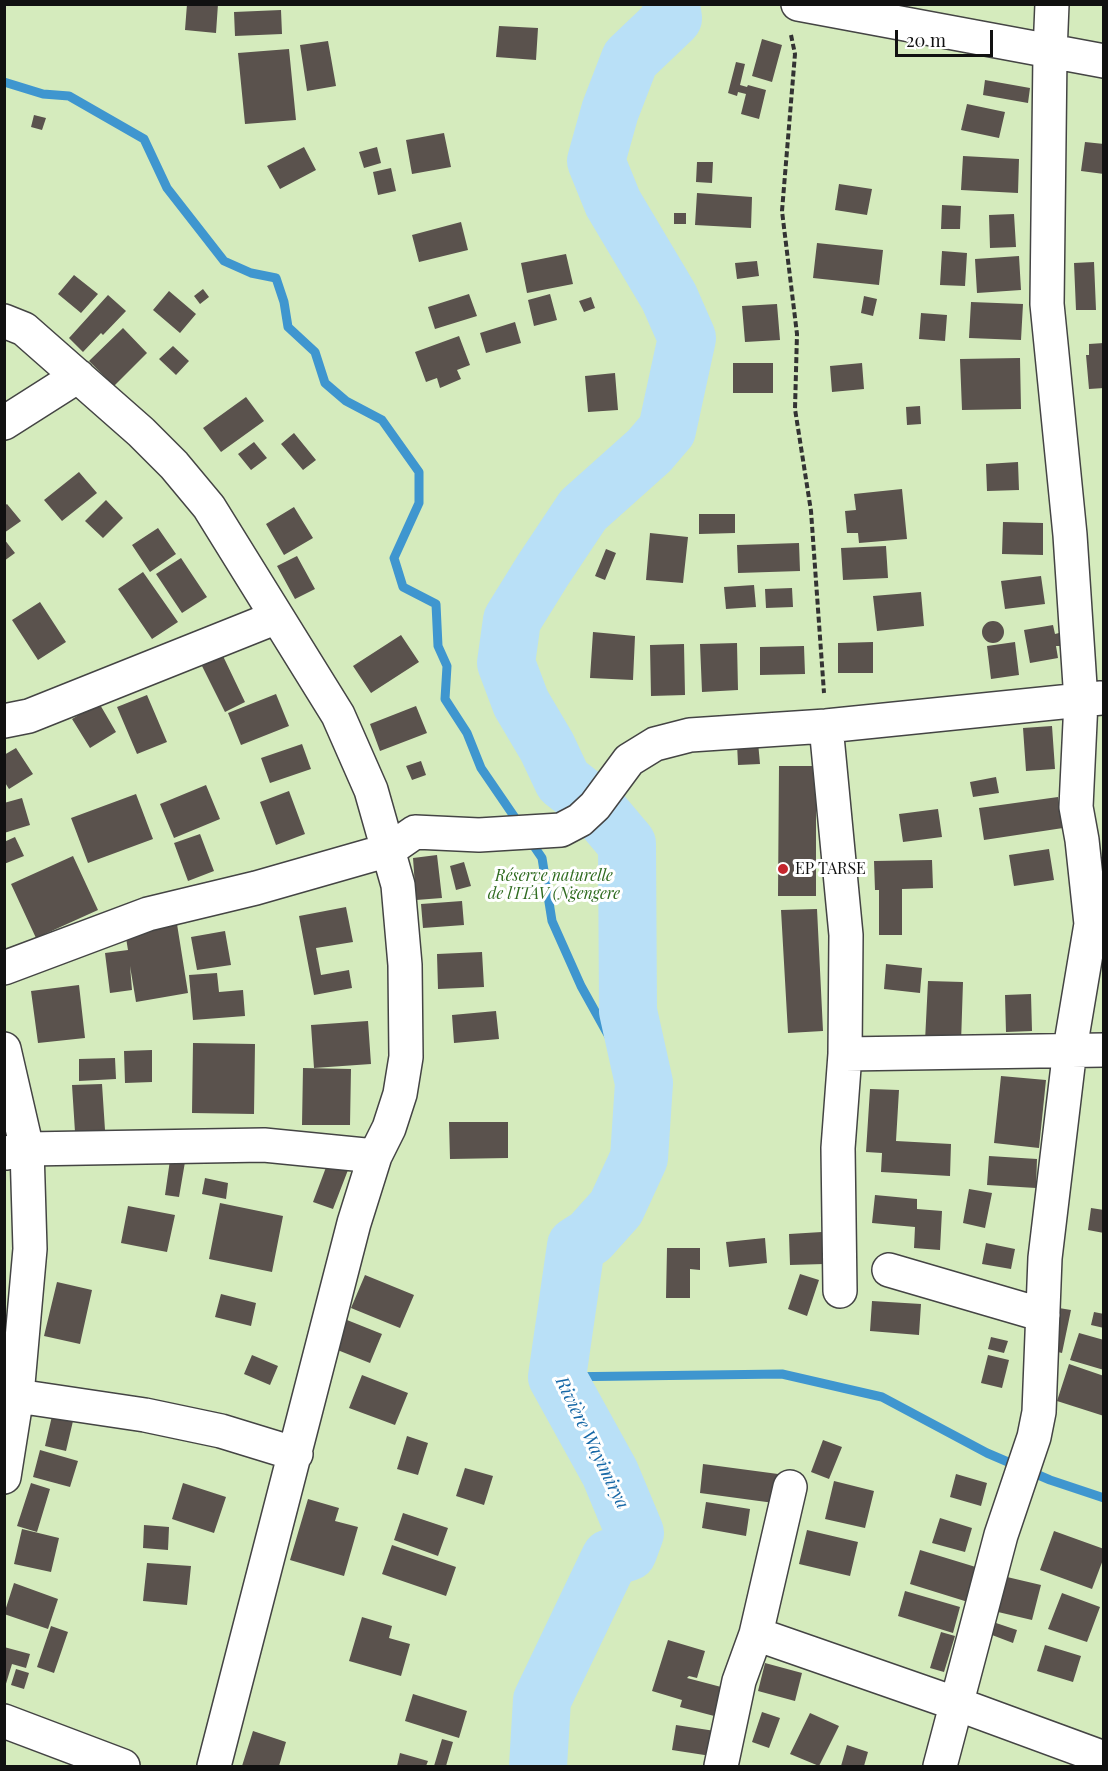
<!DOCTYPE html>
<meta charset="utf-8">
<style>
body{margin:0}
#map{position:relative;width:1108px;height:1771px;overflow:hidden;background:#fffdf5;font-family:"Playfair Display",serif}
canvas{display:block}
.frame{position:absolute;inset:0;border:6px solid #111;pointer-events:none}
.scale{position:absolute;left:895px;top:30px;width:98px;height:27px;box-sizing:border-box;border:3px solid #111;border-top:0;padding-left:8px;font-size:18px;line-height:21px;white-space:nowrap;color:#111;-webkit-text-stroke:4px #fff;paint-order:stroke}
</style>
<div id="map">
<canvas width="1108" height="1771"></canvas>
<div class="frame"></div>
<div class="scale">20 m</div>
</div>
<script>
const ctx = document.querySelector('canvas').getContext('2d');
ctx.lineJoin = 'round';
function paint(path, color) { ctx.fillStyle = color; ctx.fill(path, 'evenodd'); }
const poly = rows => new Path2D(rows.map(r => 'M' + r).join(''));
function strokePath(path, color, width, dash) { ctx.strokeStyle = color; ctx.lineWidth = width; ctx.lineCap = dash ? 'butt' : 'round'; ctx.setLineDash(dash || []); ctx.stroke(path); }
function drawText(font, color, halo, rows, align = 'center') {
  ctx.font = font + ' "Playfair Display",serif'; ctx.lineWidth = 6; ctx.setLineDash([]); ctx.textBaseline = 'middle'; ctx.strokeStyle = halo; ctx.fillStyle = color; for (const [text, x, y, turn = 0] of rows) {
    ctx.save(); ctx.translate(x, y); ctx.rotate((+turn || 0) * Math.PI / 180); ctx.textAlign = isNaN(turn) ? turn : align; if (halo) ctx.strokeText(text, 0, 0); ctx.fillText(text, 0, 0); ctx.restore();
  }
}
const green = poly([
 [5,5,1103,5,1103,1766,5,1766]
]);
const stream = poly([
 [4,82,43,94,69,96,144,139,167,188,224,261,251,273,276,278,284,302,288,327,315,352,325,383,346,401,382,420,419,472,419,503,394,558,403,587,436,604,438,646,447,666,445,699,467,733,481,768,520,825],
 [529,839,542,858,552,921,581,986,616,1049,624,1091,642,1111],
 [557,1377,782,1374,882,1397,987,1453,1050,1480,1104,1498]
]);
const river = poly([
 [538,1766,542,1700,610,1558,628,1552,635,1533,610,1473,557,1377,576,1246,590,1237,616,1208,639,1158,644,1083,628,1011,627,844,595,806,563,781,547,747,521,703,506,663,512,620,543,570,583,510,649,451,667,430,687,338,669,297,613,203,596,161,610,111,630,59,673,18,671,4]
]);
const building = poly([
 [187,4,218,4,216,33,185,30],
 [281,10,282,34,235,36,234,12],
 [499,26,538,28,536,60,496,57],
 [762,39,782,45,772,82,752,76],
 [328,41,336,86,307,91,300,45],
 [289,49,296,120,245,124,238,53],
 [736,62,745,64,740,85,747,87,748,85,766,90,759,119,741,114,746,94,738,92,737,96,728,93],
 [985,80,1030,88,1028,103,983,95],
 [967,104,1005,112,999,138,961,130],
 [34,115,46,118,42,130,31,127],
 [444,133,451,167,412,174,406,140],
 [1085,142,1104,144,1104,174,1081,171],
 [304,147,316,170,280,189,267,166],
 [377,147,381,163,364,168,359,152],
 [963,156,1019,159,1018,193,961,190],
 [697,162,713,162,712,183,696,182],
 [391,168,396,191,378,195,373,172],
 [839,184,872,189,867,215,835,210],
 [697,193,752,197,751,228,695,225],
 [942,205,961,206,960,229,941,229],
 [674,213,686,213,686,224,674,224],
 [1014,214,1016,247,990,248,989,215],
 [461,222,468,250,419,262,412,235],
 [817,243,883,250,879,285,813,278],
 [942,251,967,253,965,286,940,285],
 [566,254,573,284,527,293,521,263],
 [1019,256,1021,290,977,293,975,259],
 [757,261,759,276,737,279,735,263],
 [1094,262,1096,310,1076,310,1074,263],
 [74,275,98,294,81,313,58,294],
 [203,289,209,297,200,304,194,296],
 [169,291,196,314,180,333,153,310],
 [469,294,477,316,435,329,428,307],
 [550,294,557,320,534,326,528,300],
 [108,295,126,311,103,335,101,333,83,352,69,338],
 [864,296,877,299,873,316,861,313],
 [591,297,595,308,584,312,579,301],
 [971,302,1023,304,1021,340,969,338],
 [777,304,780,340,745,342,742,306],
 [921,313,947,315,945,341,919,339],
 [515,322,521,343,486,353,480,333],
 [123,328,147,353,114,386,89,361],
 [459,336,470,365,457,370,461,379,440,388,437,378,426,382,415,352],
 [1104,343,1104,388,1089,389,1086,355,1089,355,1089,344],
 [173,346,189,361,176,375,159,359],
 [1020,358,1021,409,962,410,960,359],
 [733,363,773,363,773,393,733,393],
 [862,363,864,389,832,392,830,366],
 [615,373,618,410,588,412,585,376],
 [246,397,264,421,221,452,203,428],
 [920,406,921,424,907,425,906,407],
 [294,433,316,460,303,470,281,444],
 [254,442,267,458,251,470,238,454],
 [1018,462,1019,490,987,491,986,464],
 [79,472,97,493,62,521,44,500],
 [902,489,907,539,859,543,858,533,847,533,845,511,856,510,854,494],
 [106,500,123,518,103,538,85,521],
 [7,504,21,521,4,533,4,506],
 [294,507,313,538,284,555,266,524],
 [699,514,735,514,735,533,699,534],
 [1003,522,1043,523,1043,555,1002,554],
 [158,528,176,554,150,572,132,545],
 [650,533,688,537,683,583,646,580],
 [4,539,15,553,4,561],
 [799,543,800,571,738,573,737,545],
 [886,546,888,578,843,580,841,548],
 [606,549,616,553,605,580,595,576],
 [297,556,315,589,295,599,277,566],
 [181,558,207,597,182,613,156,574],
 [143,572,178,622,152,639,118,589],
 [1041,576,1045,604,1005,609,1001,581],
 [754,585,756,607,726,609,724,587],
 [792,588,793,607,766,608,765,589],
 [921,592,924,626,877,631,873,596],
 [40,602,66,642,38,660,12,620],
 '982 632a11 11 0 1 1 22 0a11 11 0 1 1-22 0Z',
 [1053,625,1055,634,1059,633,1061,646,1056,646,1058,658,1030,663,1024,630],
 [593,632,635,636,633,680,590,678],
 [401,635,419,662,371,693,353,666],
 [873,642,873,673,838,673,838,643],
 [1015,642,1019,675,991,679,987,646],
 [737,643,738,690,702,692,700,644],
 [684,644,685,695,651,696,650,645],
 [804,646,805,674,760,675,760,647],
 [223,656,245,702,225,712,202,666],
 [276,694,289,726,241,745,228,713],
 [147,695,167,742,137,754,117,707],
 [99,703,116,732,90,748,72,719],
 [416,706,427,733,380,751,370,724],
 [1052,726,1055,769,1026,771,1023,728],
 [758,742,760,764,738,765,737,743],
 [302,744,311,769,270,783,261,758],
 [16,748,33,774,9,789,4,781,4,755],
 [421,761,426,775,412,780,406,766],
 [779,766,816,766,816,896,778,896],
 [996,777,999,793,973,797,970,782],
 [206,785,220,819,174,838,160,804],
 [289,791,305,834,276,845,260,802],
 [136,794,153,839,88,863,71,818],
 [1058,797,1063,828,984,840,979,808],
 [22,798,30,825,4,833,4,803],
 [938,809,942,837,903,842,899,814],
 [200,834,214,871,188,881,174,843],
 [15,837,24,856,4,864,4,842],
 [1049,849,1054,880,1014,886,1009,855],
 [437,855,442,898,416,900,413,858],
 [73,856,98,910,36,938,11,884],
 [932,860,933,888,902,889,902,935,879,935,879,890,875,890,874,861],
 [464,862,471,886,456,890,450,866],
 [462,901,464,925,423,928,421,904],
 [346,907,353,942,316,948,321,975,349,970,352,988,314,995,299,916],
 [817,909,823,1031,788,1033,781,910],
 [177,924,188,993,136,1002,130,966,132,990,110,993,105,953,128,950,125,932],
 [225,931,231,965,197,970,191,937],
 [482,952,484,987,438,989,437,954],
 [886,964,922,968,920,993,884,989],
 [217,973,219,992,243,990,245,1016,193,1020,189,975],
 [928,981,963,982,961,1043,925,1041],
 [79,985,85,1038,38,1043,31,991],
 [1031,994,1032,1031,1006,1032,1005,995],
 [496,1011,499,1039,454,1043,452,1015],
 [368,1021,371,1064,314,1068,311,1025],
 [193,1043,255,1044,254,1114,192,1113],
 [152,1050,152,1082,125,1083,124,1051],
 [115,1058,116,1079,79,1081,79,1059],
 [303,1068,351,1069,350,1125,302,1125],
 [1001,1076,1046,1080,1039,1148,994,1143],
 [102,1084,105,1130,75,1132,72,1085],
 [870,1089,899,1090,896,1141,951,1144,950,1176,881,1172,882,1153,866,1152],
 [449,1122,508,1122,508,1158,450,1159],
 [989,1156,1037,1159,1036,1188,987,1185],
 [170,1160,185,1162,179,1197,165,1195],
 [328,1162,348,1170,333,1209,313,1202],
 [205,1178,228,1183,226,1199,202,1194],
 [969,1189,992,1193,985,1228,963,1223],
 [875,1195,917,1199,917,1209,942,1211,940,1250,914,1248,915,1227,872,1223],
 [220,1203,283,1216,272,1272,209,1259],
 [128,1206,175,1215,167,1252,121,1243],
 [1091,1208,1104,1210,1104,1233,1088,1230],
 [822,1232,824,1264,790,1265,789,1234],
 [765,1238,767,1263,729,1267,726,1242],
 [986,1243,1015,1249,1011,1269,982,1264],
 [667,1248,700,1248,700,1270,690,1269,690,1298,666,1298],
 [800,1274,819,1280,807,1316,788,1309],
 [365,1275,414,1295,400,1328,351,1308],
 [57,1282,92,1290,80,1344,44,1336],
 [221,1294,256,1303,251,1326,215,1317],
 [872,1301,921,1304,919,1335,870,1331],
 [1059,1308,1071,1310,1062,1353,1050,1350],
 [1094,1312,1104,1314,1104,1328,1091,1325],
 [347,1320,382,1334,370,1363,335,1349],
 [1079,1333,1104,1340,1104,1370,1070,1360],
 [991,1337,1008,1341,1004,1353,988,1349],
 [252,1355,278,1366,270,1385,244,1374],
 [988,1355,1009,1360,1002,1388,981,1383],
 [1069,1364,1104,1376,1104,1416,1057,1401],
 [362,1375,408,1393,395,1425,349,1408],
 [52,1416,73,1421,66,1451,45,1446],
 [407,1436,428,1443,418,1475,397,1469],
 [823,1440,842,1447,829,1479,811,1472],
 [40,1450,78,1461,70,1487,33,1477],
 [703,1464,778,1474,774,1503,700,1493],
 [465,1468,493,1476,484,1505,456,1496],
 [956,1474,987,1483,981,1506,950,1497],
 [834,1481,874,1491,865,1528,825,1519],
 [31,1483,50,1489,37,1532,17,1526],
 [183,1483,226,1497,214,1533,172,1519],
 [308,1499,339,1508,335,1521,358,1527,344,1576,290,1560],
 [706,1502,750,1509,746,1536,702,1528],
 [403,1513,448,1528,438,1556,394,1540],
 [940,1518,972,1528,965,1552,932,1543],
 [144,1525,169,1527,168,1550,143,1548],
 [22,1529,59,1538,51,1572,14,1564],
 [807,1530,858,1542,850,1576,799,1564],
 [1054,1531,1104,1549,1104,1557,1092,1589,1040,1570],
 [392,1545,456,1567,446,1596,382,1574],
 [920,1550,979,1568,968,1602,910,1584],
 [147,1563,191,1566,187,1605,143,1601],
 [1007,1577,1041,1585,1032,1620,998,1612],
 [14,1583,58,1599,48,1629,4,1614],
 [905,1591,960,1607,953,1633,898,1616],
 [1062,1593,1100,1607,1087,1642,1048,1629],
 [362,1617,392,1626,389,1638,410,1644,401,1676,349,1661],
 [996,1623,1017,1630,1013,1643,992,1635],
 [51,1626,68,1632,54,1673,37,1667],
 [941,1632,955,1636,944,1672,930,1668],
 [668,1640,705,1651,697,1678,689,1676,687,1678,725,1688,718,1717,680,1707,682,1700,652,1691],
 [1045,1645,1081,1656,1073,1682,1037,1671],
 [4,1647,30,1654,26,1668,12,1664,5,1687],
 [765,1663,802,1673,795,1701,758,1691],
 [16,1669,29,1673,24,1689,11,1685],
 [413,1694,467,1711,459,1738,405,1721],
 [762,1712,780,1718,769,1748,752,1742],
 [810,1713,839,1726,819,1766,790,1754],
 [676,1725,715,1731,711,1756,672,1750],
 [253,1731,286,1742,279,1766,242,1766],
 [442,1739,453,1742,446,1766,434,1766],
 [847,1745,868,1752,864,1766,841,1766],
 [400,1753,428,1761,426,1766,397,1766]
]);
const path = poly([
 [791,35,795,54,782,211,797,334,795,409,811,511,824,693]
]);
const minor = poly([
 [798,4,1104,61],
 [4,321,24,329,141,432,174,465,209,507,338,715,371,790,398,885,405,965,406,1057,400,1094,389,1128,375,1156,354,1223,214,1766],
 [4,423,78,376],
 [4,721,29,716,277,617],
 [826,726,846,935,845,1054,1104,1050],
 [4,968,148,914,256,888,389,850,415,832,479,835,561,830,580,820,595,806,629,760,655,744,690,735,826,726,1101,698],
 [4,1049,27,1149,30,1249,17,1395,4,1477],
 [6,1153,27,1149,264,1145,375,1156],
 [889,1270,1043,1315],
 [840,1291,838,1148,845,1054],
 [4,1394,145,1415,221,1431,296,1454],
 [756,1634,957,1704,1104,1758],
 [4,1721,123,1766],
 [721,1766,739,1681,756,1634,790,1487],
 [940,1766,1001,1535,1034,1437,1039,1412,1045,1258,1070,1049,1091,924,1082,840,1076,807,1081,701,1070,535,1047,304,1050,53,1052,4]
]);
const markers = [
 [783,869,6,"#c4262e"]
];
const poiNames = [
 ["EP TARSE",795,869]
];
const parkNames = [
 ["Réserve naturelle",554,876],
 ["de l'ITAV (Ngengere",554,894]
];
const waterNames = [
 ["Rivière Wayimirya",592,1443,64]
];
paint(green, '#d5ebbd');
strokePath(stream, '#3f96cf', 9);
strokePath(river, '#b9e0f7', 58);
paint(building, '#5a524d');
strokePath(minor, '#444', 36);
strokePath(path, '#333', 4, [6, 3]);
strokePath(minor, '#fff', 33);
for (const [x, y, r, color] of markers) { const dot = new Path2D(); dot.arc(x, y, r, 0, 2 * Math.PI); ctx.fillStyle = color; ctx.fill(dot); strokePath(dot, '#fff', 2); }
drawText('16px', '#111', '#fff', poiNames, 'left');
drawText('italic 16px', '#2f6b1f', '#fff', parkNames);
drawText('italic 18px', '#1768a6', '#fff', waterNames);
</script>
